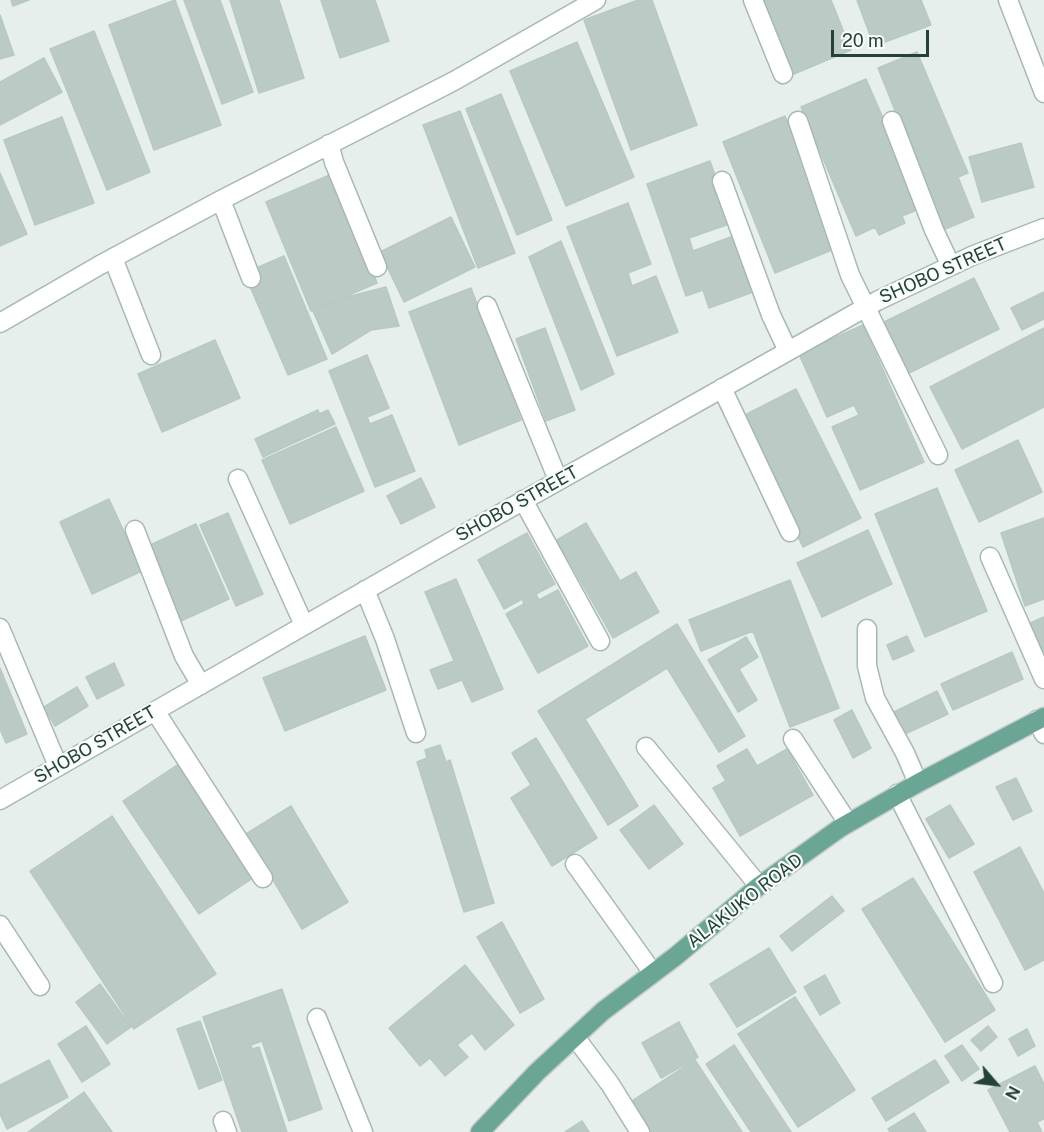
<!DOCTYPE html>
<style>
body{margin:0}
#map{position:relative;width:1044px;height:1132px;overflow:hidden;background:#e6efeb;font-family:"Public Sans",sans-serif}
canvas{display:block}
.north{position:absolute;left:966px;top:1054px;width:60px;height:60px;-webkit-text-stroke:4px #f7fbf9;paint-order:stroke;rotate:118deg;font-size:16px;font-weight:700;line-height:24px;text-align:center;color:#24423a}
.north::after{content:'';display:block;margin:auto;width:21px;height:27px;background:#24423a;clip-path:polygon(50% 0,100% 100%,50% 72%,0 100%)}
.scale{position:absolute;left:831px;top:30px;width:98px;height:27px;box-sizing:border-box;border:3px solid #24423a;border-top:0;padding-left:8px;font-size:18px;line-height:21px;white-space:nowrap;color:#24423a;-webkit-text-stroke:4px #f7fbf9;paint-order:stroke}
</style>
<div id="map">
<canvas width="1044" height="1132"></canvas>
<div class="north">N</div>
<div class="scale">20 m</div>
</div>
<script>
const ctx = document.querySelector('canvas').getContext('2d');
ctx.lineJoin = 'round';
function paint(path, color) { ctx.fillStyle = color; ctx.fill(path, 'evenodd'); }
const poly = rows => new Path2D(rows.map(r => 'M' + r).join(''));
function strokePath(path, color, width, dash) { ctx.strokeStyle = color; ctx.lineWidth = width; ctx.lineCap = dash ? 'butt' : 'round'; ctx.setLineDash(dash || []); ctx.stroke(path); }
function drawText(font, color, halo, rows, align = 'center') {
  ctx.font = font + ' "Public Sans",sans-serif'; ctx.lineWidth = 4.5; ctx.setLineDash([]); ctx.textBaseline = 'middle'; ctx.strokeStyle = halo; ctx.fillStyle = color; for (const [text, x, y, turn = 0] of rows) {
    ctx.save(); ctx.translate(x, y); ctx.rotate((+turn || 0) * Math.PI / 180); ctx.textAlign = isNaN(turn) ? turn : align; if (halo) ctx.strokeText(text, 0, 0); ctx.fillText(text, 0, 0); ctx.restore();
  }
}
const building = poly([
 [11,0,29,0,13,6,11,0],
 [175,0,221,125,154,150,109,25,175,0],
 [184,0,220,0,253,92,222,104,184,0],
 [230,0,279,0,304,78,259,93,230,0],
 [321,0,375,0,389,41,340,58,321,0],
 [638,0,652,0,697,125,631,150,584,20,638,0],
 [758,0,831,0,851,50,789,76,758,0],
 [857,0,921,0,931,25,874,46,857,0],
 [0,15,14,55,0,59,0,15],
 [94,31,150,172,107,190,50,49,94,31],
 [577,42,634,177,566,206,510,71,577,42],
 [917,52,968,173,958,177,974,217,943,230,878,68,917,52],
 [44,58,62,92,0,125,0,82,44,58],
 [866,79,922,208,902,216,905,223,879,235,875,227,856,236,801,107,866,79],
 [501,94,552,220,517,235,466,109,501,94],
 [460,111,515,253,478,268,423,125,460,111],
 [785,116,837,248,775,273,723,142,785,116],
 [62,117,94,203,35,225,4,140,62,117],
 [1021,143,1034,187,982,202,969,157,1021,143],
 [710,161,732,223,689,238,693,251,736,235,756,291,709,308,703,290,686,296,647,184,710,161],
 [0,173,27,234,0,246,0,173],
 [332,174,377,283,311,311,266,202,332,174],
 [628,203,651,264,628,273,632,286,656,276,678,332,617,356,567,227,628,203],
 [451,217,475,267,404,302,380,252,451,217],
 [561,241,614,374,581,390,529,257,561,241],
 [284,256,327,359,288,375,249,284,254,269,284,256],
 [974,278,999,329,907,374,882,323,974,278],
 [386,287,399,326,371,330,332,354,313,311,347,297,386,287],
 [471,288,521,420,459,445,409,312,471,288],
 [1044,292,1044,319,1022,330,1011,308,1044,292],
 [863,325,924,462,860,490,832,427,859,415,854,405,827,417,799,354,863,325],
 [545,328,575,410,546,421,516,339,545,328],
 [1044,328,1044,407,962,449,930,387,1044,328],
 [215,340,240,398,162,432,138,374,215,340],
 [367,355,389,408,367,417,370,424,392,415,415,471,375,487,329,371,367,355],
 [796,389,861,518,803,547,739,418,796,389],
 [318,410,319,414,328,410,335,424,263,457,255,439,318,410],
 [336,427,364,491,290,524,262,460,336,427],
 [1018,440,1042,492,979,522,955,470,1018,440],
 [421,478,435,507,401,524,387,496,421,478],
 [937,488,987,611,925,637,875,514,937,488],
 [109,499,142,571,92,594,60,522,109,499],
 [228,513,263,594,236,606,200,525,228,513],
 [1044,518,1044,599,1025,606,1001,533,1044,518],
 [586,523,620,581,636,572,659,612,613,638,557,540,586,523],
 [196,524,229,599,181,621,148,546,196,524],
 [868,530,892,584,822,617,797,563,868,530],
 [527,533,555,584,536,594,539,600,558,590,588,646,538,673,506,614,524,604,522,599,504,609,478,560,527,533],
 [456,579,503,689,472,702,462,680,438,689,430,670,454,661,425,592,456,579],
 [790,580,839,708,790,727,753,631,701,651,689,620,790,580],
 [1044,617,1044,654,1041,655,1028,624,1044,617],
 [677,624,745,736,719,752,667,668,585,719,638,806,608,825,538,711,677,624],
 [365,636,386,690,285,731,263,678,365,636],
 [907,636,914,651,893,660,887,645,907,636],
 [746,637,758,657,739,669,757,700,738,712,708,660,746,637],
 [1012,652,1023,679,953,710,941,684,1012,652],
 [114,663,124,685,97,699,86,677,114,663],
 [0,668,27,734,6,743,0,729,0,668],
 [77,687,88,706,55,726,44,707,77,687],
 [937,691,948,714,903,735,892,713,937,691],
 [852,710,871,748,853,758,834,720,852,710],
 [536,738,597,838,552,866,511,798,531,785,512,753,536,738],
 [440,745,446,762,450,760,494,903,464,912,417,762,427,758,425,750,440,745],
 [747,749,757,766,787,749,813,795,740,836,713,788,726,781,717,766,747,749],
 [177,765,253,878,199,914,123,801,177,765],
 [1016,778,1032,811,1013,820,996,787,1016,778],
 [654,805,683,844,649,869,620,830,654,805],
 [950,805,974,844,949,858,926,819,950,805],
 [291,806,348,902,302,929,246,834,291,806],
 [112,816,216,974,134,1029,30,871,112,816],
 [1020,847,1044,893,1044,960,1025,970,974,872,1020,847],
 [913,878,995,1010,945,1042,862,909,913,878],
 [832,896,844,911,792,951,780,936,832,896],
 [502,922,544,999,520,1013,477,937,502,922],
 [769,948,796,992,737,1027,710,984,769,948],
 [465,965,514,1025,485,1050,472,1033,457,1045,468,1057,445,1076,430,1058,420,1066,389,1028,465,965],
 [825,975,840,1003,820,1015,804,987,825,975],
 [100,984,131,1027,107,1044,76,1002,100,984],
 [282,989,322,1109,289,1121,262,1041,251,1045,252,1049,259,1047,287,1132,242,1132,203,1017,282,989],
 [795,997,855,1090,798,1127,738,1034,795,997],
 [200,1021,222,1080,199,1089,177,1029,200,1021],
 [679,1022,698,1057,661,1078,642,1043,679,1022],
 [86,1026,110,1064,82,1082,58,1044,86,1026],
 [988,1026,997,1037,981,1051,971,1040,988,1026],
 [1027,1029,1035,1046,1018,1056,1009,1039,1027,1029],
 [734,1045,791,1132,751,1132,706,1064,734,1045],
 [962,1045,979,1069,962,1081,945,1056,962,1045],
 [49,1060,68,1097,7,1129,0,1114,0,1085,49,1060],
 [695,1060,742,1132,648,1132,629,1103,695,1060],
 [935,1060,949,1082,886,1121,872,1098,935,1060],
 [1035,1066,1044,1084,1044,1119,1037,1122,1042,1132,1010,1132,988,1090,1035,1066],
 [84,1092,112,1132,28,1132,84,1092],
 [914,1113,926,1132,890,1132,888,1129,914,1113],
 [582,1121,589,1132,565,1132,582,1121]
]);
const minor = poly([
 [753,0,783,74],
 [1008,0,1044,93],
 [798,121,850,275,938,455],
 [892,121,934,230,951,266],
 [329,144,334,162,377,267],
 [722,181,771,315,788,351],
 [221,200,251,278],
 [113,258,151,355],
 [487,306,558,480],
 [0,323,100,265,221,200,454,81,596,0],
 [722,388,790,532],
 [238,479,304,625],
 [523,500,600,641],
 [135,530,184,656,201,685],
 [990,557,1044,679],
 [365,590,385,639,416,733],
 [0,628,58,766],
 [867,629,867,666,875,698,905,753,918,783],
 [155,711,263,878],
 [1037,720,1044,734],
 [793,739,848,823],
 [646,747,759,886],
 [897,794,993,983],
 [0,800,434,551,877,301,974,255,1044,228],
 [575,864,653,973],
 [0,925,40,986],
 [317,1018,363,1132],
 [575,1037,610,1084,640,1132],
 [223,1121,227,1132]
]);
const major = poly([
 [480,1132,537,1072,603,1011,676,956,759,886,840,828,918,783,1044,717]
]);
const streetNames = [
 ["SHOBO STREET",943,271,-24],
 ["SHOBO STREET",517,504,-29],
 ["SHOBO STREET",95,745,-30],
 ["ALAKUKO ROAD",745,901,-38]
];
paint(building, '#bbcac4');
strokePath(building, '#b8c9c2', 1.5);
strokePath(minor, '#a8b8b2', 21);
strokePath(major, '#c2cac8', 21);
strokePath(minor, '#fff', 18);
strokePath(major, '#6aa596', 18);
drawText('18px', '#24423a', '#f7fbf9', streetNames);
</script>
